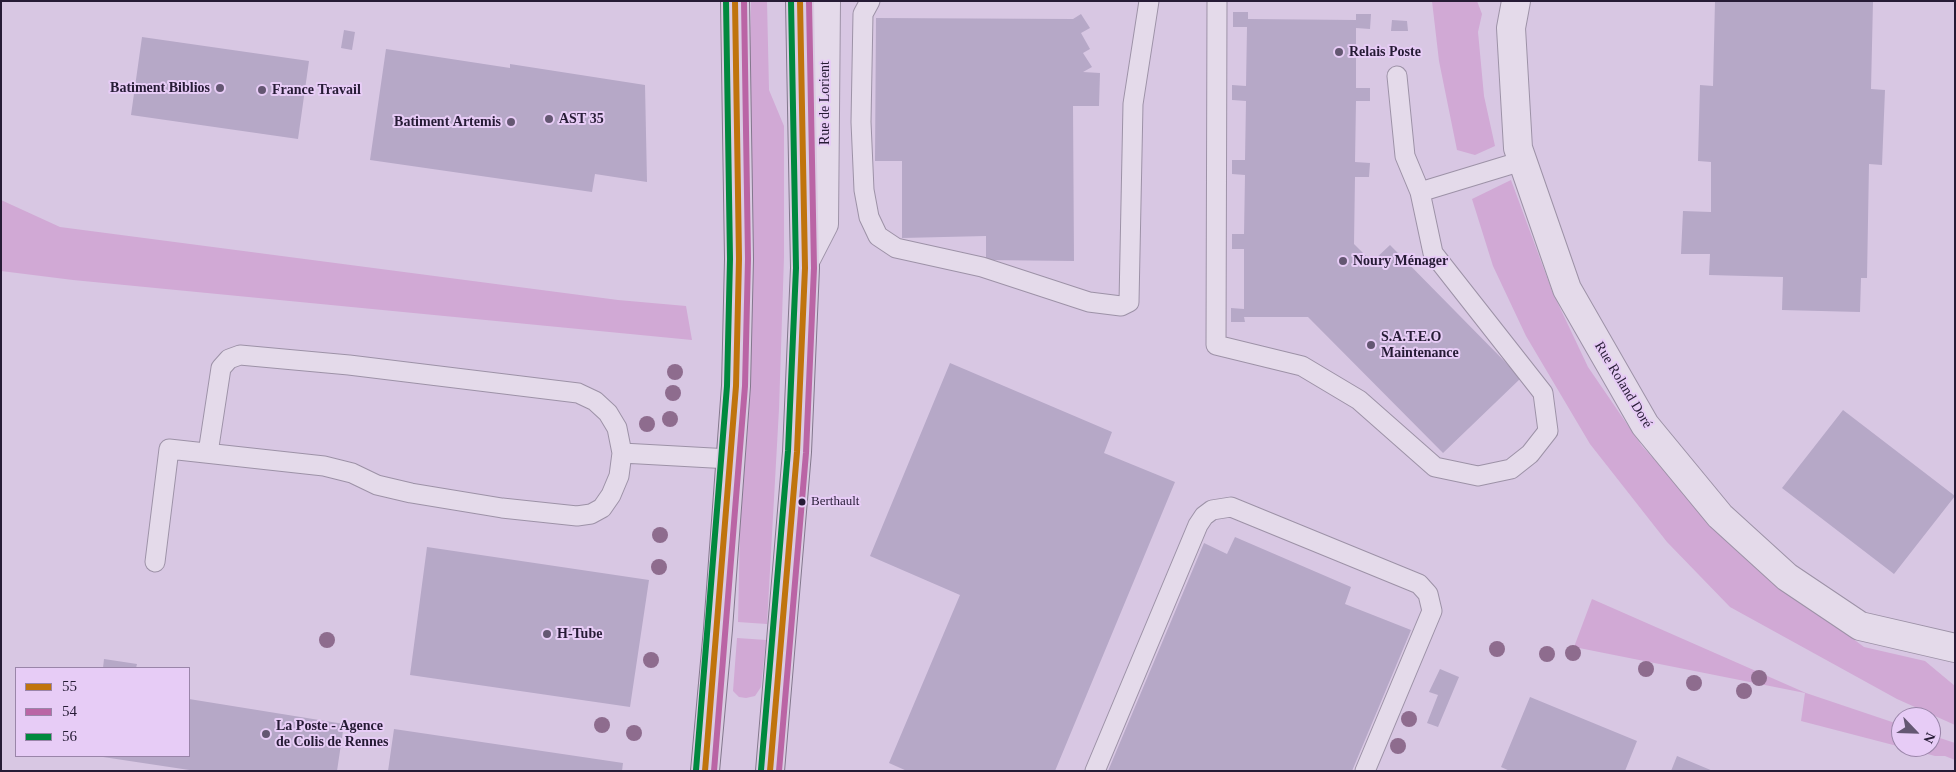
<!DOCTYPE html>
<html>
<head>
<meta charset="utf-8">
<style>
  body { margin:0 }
  #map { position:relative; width:1956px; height:772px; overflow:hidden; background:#d8c7e3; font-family:"Times New Roman",serif }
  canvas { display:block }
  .frame { position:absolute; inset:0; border:2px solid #261b35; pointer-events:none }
  .legend { position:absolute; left:15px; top:667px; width:175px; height:90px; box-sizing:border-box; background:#e7ccf6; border:1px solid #9a85a9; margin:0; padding:6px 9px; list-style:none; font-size:15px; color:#261b35 }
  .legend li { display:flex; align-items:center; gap:10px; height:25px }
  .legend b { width:25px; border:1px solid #9a85a9 }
  .north { position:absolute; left:1891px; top:707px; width:50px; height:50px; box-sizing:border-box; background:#e7ccf6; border:1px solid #9a85a9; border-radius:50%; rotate:114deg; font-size:14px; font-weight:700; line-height:20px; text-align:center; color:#261b35 }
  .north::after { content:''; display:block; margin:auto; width:18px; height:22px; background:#645772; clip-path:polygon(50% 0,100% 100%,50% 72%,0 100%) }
</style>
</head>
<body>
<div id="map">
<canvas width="1956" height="772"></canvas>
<div class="frame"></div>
<ul class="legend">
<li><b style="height:6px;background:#c0740d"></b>55</li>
<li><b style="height:6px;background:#ba65a5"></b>54</li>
<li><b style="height:6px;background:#00893e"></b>56</li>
</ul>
<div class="north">N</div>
</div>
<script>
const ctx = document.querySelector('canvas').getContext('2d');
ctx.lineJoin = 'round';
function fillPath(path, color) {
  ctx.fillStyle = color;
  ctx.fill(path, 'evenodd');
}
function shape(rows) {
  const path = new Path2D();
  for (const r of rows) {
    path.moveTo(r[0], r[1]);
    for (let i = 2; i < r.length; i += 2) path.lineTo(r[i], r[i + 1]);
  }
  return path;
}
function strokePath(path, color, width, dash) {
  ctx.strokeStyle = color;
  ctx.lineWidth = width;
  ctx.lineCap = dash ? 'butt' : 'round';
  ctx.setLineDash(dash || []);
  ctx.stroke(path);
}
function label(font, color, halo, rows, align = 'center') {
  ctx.font = font + ' "Times New Roman",serif';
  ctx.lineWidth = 4;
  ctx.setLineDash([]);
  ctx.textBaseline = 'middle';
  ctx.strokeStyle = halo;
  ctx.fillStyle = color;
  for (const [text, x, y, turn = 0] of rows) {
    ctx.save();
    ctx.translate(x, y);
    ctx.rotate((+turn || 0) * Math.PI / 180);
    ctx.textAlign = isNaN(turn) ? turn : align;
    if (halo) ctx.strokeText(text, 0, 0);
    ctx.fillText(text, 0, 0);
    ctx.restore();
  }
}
const green = shape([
  [751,1,767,1,769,90,784,126,784,257,779,409,767,624,738,622],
  [1432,1,1477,1,1482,14,1478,32,1484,96,1495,146,1475,155,1457,150,1439,61],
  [1511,180,1552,291,1588,367,1642,446,1741,555,1864,647,1925,661,1955,686,1955,725,1897,699,1730,607,1667,542,1590,444,1526,336,1493,266,1472,199],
  [1,200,60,227,618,300,686,306,692,340,73,280,1,271],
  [1592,599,1806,693,1901,725,1901,747,1801,721,1805,693,1574,647],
  [737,638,766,640,761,687,755,696,746,698,739,697,733,691],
  [1931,735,1955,743,1955,760,1945,756,1935,756,1901,747,1931,747]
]);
const building = shape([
  [1715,1,1873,1,1871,89,1885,90,1882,165,1869,164,1867,278,1861,278,1860,312,1782,310,1783,277,1709,275,1710,254,1681,254,1683,211,1711,212,1711,162,1698,161,1700,85,1713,86],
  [1233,12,1248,12,1248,19,1356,20,1356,14,1371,14,1370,29,1356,28,1356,88,1370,88,1370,101,1356,101,1355,162,1370,163,1369,177,1355,177,1354,244,1372,262,1390,245,1521,378,1443,453,1308,317,1244,317,1245,322,1231,322,1231,308,1244,309,1244,249,1232,249,1232,234,1244,234,1245,175,1232,174,1232,160,1245,160,1246,101,1232,100,1232,85,1246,86,1247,27,1233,27],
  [1081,14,1090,28,1081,33,1090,49,1083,53,1092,67,1083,72,1100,73,1099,106,1073,106,1074,261,986,260,986,236,902,238,902,161,875,161,876,18,1073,19],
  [1392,20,1407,21,1408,31,1391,31],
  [344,30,355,32,352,50,341,48],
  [142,37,309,61,298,139,131,115],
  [386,49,510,68,510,64,645,85,647,182,595,174,592,192,370,160],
  [950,363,1112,432,1104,453,1175,482,1055,771,907,771,889,763,960,595,870,556],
  [1843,410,1955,496,1894,574,1782,488],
  [1235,537,1351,587,1345,604,1411,630,1352,771,1108,771,1204,543,1227,554],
  [427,547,649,580,630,707,410,675],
  [104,659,137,664,136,668,103,668],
  [1440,669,1459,677,1438,727,1427,723,1438,695,1429,692],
  [1530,697,1637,741,1625,771,1510,771,1501,767],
  [189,699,344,724,337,771,196,771,103,757,189,756],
  [394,729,623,763,622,771,388,771],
  [1677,756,1713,771,1671,771]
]);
const service = shape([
  [870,1,863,14,861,122,864,190,869,217,878,236,896,248,982,267,1089,302,1121,306,1129,302,1133,104,1149,1],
  [1217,1,1216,345,1302,366,1359,400,1435,467,1478,476,1511,469,1530,454,1548,431,1543,393,1433,253,1420,192],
  [1397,76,1405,156,1420,192,1522,161],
  [622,453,730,459],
  [155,562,169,449,324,466,352,473,377,485,411,493,502,508,577,516,591,514,602,508,611,495,619,476,622,453,617,428,608,413,595,401,578,393,349,365,240,355,229,359,221,368,208,453],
  [1095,771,1198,525,1204,516,1212,510,1231,507,1419,584,1428,594,1432,611,1365,771]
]);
const minor = shape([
  [1516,1,1511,28,1518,148,1567,289,1645,425,1720,516,1787,577,1860,626,1955,648],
  [806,259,824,224,826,1]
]);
const primary = shape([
  [705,771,718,629,736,386,739,259,735,1],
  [770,771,797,452,805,268,800,1]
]);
const bus1 = shape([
  [705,771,736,386,739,259,735,1],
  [770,771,797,452,805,268,800,1]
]);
const bus2 = shape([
  [714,771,745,386,748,259,744,1],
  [779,771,806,453,814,268,809,1]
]);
const bus3 = shape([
  [696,770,727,386,730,259,726,1],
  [761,770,788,451,796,268,791,1]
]);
const trees = [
  [675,372],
  [673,393],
  [670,419],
  [647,424],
  [660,535],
  [659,567],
  [327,640],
  [1497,649],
  [1573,653],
  [1547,654],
  [651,660],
  [1646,669],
  [1759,678],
  [1694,683],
  [1744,691],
  [1409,719],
  [602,725],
  [634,733],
  [1398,746]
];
const markers = [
  [1339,52,5,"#645772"],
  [220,88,5,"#645772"],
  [262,90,5,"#645772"],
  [549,119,5,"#645772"],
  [511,122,5,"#645772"],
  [1343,261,5,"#645772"],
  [1371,345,5,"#645772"],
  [802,502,4.5,"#261b35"],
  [547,634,5,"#645772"],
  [266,734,5,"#645772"]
];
const busNames = [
  ["Berthault",811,502]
];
const poiNames = [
  ["Relais Poste",1349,52],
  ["Batiment Biblios",210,88,"right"],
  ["France Travail",272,90],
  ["AST 35",559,119],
  ["Batiment Artemis",501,122,"right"],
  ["Noury Ménager",1353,261],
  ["S.A.T.E.O",1381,337],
  ["Maintenance",1381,353],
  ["H-Tube",557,634],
  ["La Poste - Agence",276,726],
  ["de Colis de Rennes",276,742]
];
const streetNames = [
  ["Rue de Lorient",825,103,-90],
  ["Rue Roland Doré",1623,385,59]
];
fillPath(green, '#d1a9d5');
fillPath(building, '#b6a8c7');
strokePath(service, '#9d92a7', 21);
strokePath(minor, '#9d92a7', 30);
strokePath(primary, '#83788d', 30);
strokePath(service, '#e4daea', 19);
strokePath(minor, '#e4daea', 28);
strokePath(primary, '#dacbe2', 28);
strokePath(bus1, '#c0740d', 6);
strokePath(bus2, '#ba65a5', 6);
strokePath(bus3, '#00893e', 6);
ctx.fillStyle = '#8e6c8e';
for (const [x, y] of trees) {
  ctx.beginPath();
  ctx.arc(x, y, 8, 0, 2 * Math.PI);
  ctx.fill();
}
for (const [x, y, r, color] of markers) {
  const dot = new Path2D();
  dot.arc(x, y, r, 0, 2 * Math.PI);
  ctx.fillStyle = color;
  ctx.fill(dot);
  strokePath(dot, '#e7ccf6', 2);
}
label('13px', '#261b35', '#e7ccf6', busNames, 'left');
label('bold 14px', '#261b35', '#e7ccf6', poiNames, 'left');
label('14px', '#261b35', '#e7ccf6', streetNames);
</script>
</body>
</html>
